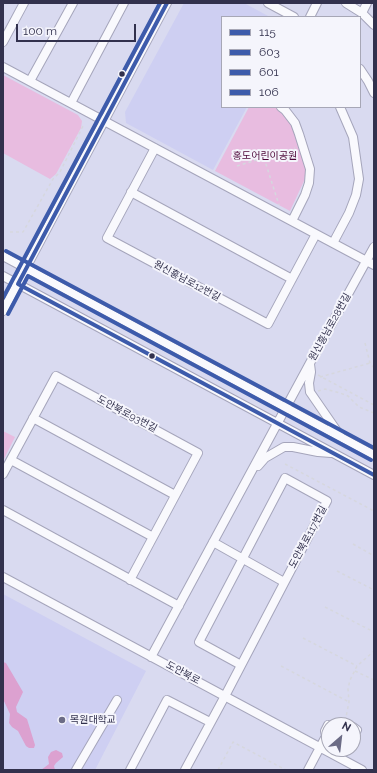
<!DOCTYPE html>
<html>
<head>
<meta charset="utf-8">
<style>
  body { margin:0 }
  #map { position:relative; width:377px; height:773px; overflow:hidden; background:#d9daf0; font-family:Raleway,sans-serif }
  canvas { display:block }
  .frame { position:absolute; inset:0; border:4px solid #32314d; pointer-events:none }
  .legend { position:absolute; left:221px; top:16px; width:140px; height:92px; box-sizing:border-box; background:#f5f5fc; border:1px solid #a7a7b6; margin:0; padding:5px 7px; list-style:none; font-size:12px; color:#32314d }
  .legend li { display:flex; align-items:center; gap:8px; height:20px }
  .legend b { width:20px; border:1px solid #a7a7b6 }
  .north { position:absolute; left:321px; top:717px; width:40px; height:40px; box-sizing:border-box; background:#f5f5fc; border:1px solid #a7a7b6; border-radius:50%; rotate:28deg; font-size:11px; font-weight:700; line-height:16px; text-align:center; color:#32314d }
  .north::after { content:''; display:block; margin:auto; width:14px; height:18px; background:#6c6c86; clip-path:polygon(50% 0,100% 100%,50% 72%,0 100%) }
  .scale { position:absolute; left:16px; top:24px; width:120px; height:18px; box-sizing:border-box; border:2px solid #32314d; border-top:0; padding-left:5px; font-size:12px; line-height:14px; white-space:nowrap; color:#32314d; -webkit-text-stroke:3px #f5f5fc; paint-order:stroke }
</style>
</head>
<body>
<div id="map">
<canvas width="377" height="773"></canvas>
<div class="frame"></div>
<ul class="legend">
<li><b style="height:5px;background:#3d5bab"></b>115</li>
<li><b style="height:5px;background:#3d5bab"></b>603</li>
<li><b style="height:5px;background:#3d5bab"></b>601</li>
<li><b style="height:5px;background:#3d5bab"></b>106</li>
</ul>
<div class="north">N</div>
<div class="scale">100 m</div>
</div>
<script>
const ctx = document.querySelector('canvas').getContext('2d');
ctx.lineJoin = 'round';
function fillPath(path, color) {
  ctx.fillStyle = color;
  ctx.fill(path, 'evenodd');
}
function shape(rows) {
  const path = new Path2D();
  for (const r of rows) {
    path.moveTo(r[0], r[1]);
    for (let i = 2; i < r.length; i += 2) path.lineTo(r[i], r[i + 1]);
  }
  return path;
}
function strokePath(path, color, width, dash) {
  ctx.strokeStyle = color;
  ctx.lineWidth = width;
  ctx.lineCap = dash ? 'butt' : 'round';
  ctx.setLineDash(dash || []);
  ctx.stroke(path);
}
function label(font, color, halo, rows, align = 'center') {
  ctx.font = font + ' Raleway,"Noto Sans KR",sans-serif';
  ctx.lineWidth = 4;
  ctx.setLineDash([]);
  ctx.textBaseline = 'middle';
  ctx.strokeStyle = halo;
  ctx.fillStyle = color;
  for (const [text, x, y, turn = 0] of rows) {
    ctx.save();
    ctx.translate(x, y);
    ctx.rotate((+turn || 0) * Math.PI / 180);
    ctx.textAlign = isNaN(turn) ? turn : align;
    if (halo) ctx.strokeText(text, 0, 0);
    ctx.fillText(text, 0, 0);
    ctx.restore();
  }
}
const built = shape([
  [184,3,244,3,270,17,222,17,222,107,247,107,213,170,126,123,125,112],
  [3,594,146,671,95,770,3,770]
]);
const green = shape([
  [3,75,78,115,82,121,81,128,56,174,50,179,3,153],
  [249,107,275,107,288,118,295,130,306,170,304,181,290,211,215,171],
  [3,431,15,437,3,461]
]);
const forest = shape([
  [3,662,6,663,23,692,16,707,17,712,27,719,35,745,34,748,29,748,26,746,18,731,12,727,9,723,10,714,3,699],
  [56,750,62,753,63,757,56,763,54,766,55,770,41,770,49,764,48,757,51,752]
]);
const path = shape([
  [264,158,279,205],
  [237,166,295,148],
  [10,232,23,232,53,179,60,172,84,124],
  [365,343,370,363,374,368],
  [318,375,374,405],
  [320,377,370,363],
  [318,391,325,389,340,393,348,396,359,407,374,413],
  [285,464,374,511],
  [353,544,374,556],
  [337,571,374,590],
  [325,607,374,632],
  [303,638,357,666],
  [281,666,349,702],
  [355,671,374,680],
  [340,725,346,717,349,702,348,689,350,680,357,666,374,651],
  [218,770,233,742,286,770]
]);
const minor = shape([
  [268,3,294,17],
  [346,3,362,13,374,25],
  [362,13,367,3],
  [310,17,317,3],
  [3,42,24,3],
  [3,67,374,265],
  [360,69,368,81,374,93],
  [30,81,73,3],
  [71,103,124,3],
  [281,107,285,110,295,123,299,134,310,169,309,183,305,195,292,221],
  [155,148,107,238,268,324,316,234],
  [131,192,292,279],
  [333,243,349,213,356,195,359,179,353,137,340,107],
  [3,256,374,455],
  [3,276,374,475],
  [3,311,167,3],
  [310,364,311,372,309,383,310,392,341,437],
  [33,418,175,495],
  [11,460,153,537],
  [258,466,265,458,284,447,293,447,318,452,331,453],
  [3,474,56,376,198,453,130,580],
  [3,510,179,606],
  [213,542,284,582],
  [3,577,362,770],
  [151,657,310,363,374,247],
  [353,727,357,730,353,737],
  [326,736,325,731,328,725],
  [76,770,117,700],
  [130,770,167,700,210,722],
  [185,770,225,696,327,501,285,478,199,642,241,665],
  [308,770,326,736,329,736]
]);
const bus1 = shape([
  [167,3,18,284,374,475]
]);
const bus2 = shape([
  [8,314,28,276,371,460]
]);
const bus3 = shape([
  [6,251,374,448]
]);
const bus4 = shape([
  [3,298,160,3]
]);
const markers = [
  [122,74,3.5,"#32314d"],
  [152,356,3.5,"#32314d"],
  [62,720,4,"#6c6c86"]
];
const parkNames = [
  ["홍도어린이공원",265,156]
];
const streetNames = [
  ["원신흥남로12번길",187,281,28],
  ["원신흥남로28번길",330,327,-61],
  ["도안북로93번길",127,414,28],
  ["도안북로117번길",308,537,-62],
  ["도안북로",183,673,28]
];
const poiNames = [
  ["목원대학교",70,720]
];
fillPath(built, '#cecff2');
fillPath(green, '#e8bce0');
fillPath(forest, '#dca1d0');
strokePath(minor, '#a5a5bb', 10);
strokePath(path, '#d6d7de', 1.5, [3, 3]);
strokePath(minor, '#f9f9fd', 8);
strokePath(bus1, '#3d5bab', 4);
strokePath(bus2, '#3d5bab', 4);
strokePath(bus3, '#3d5bab', 4);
strokePath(bus4, '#3d5bab', 4);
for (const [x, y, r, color] of markers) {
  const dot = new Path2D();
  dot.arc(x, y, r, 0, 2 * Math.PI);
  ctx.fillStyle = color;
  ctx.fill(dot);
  strokePath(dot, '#f5f5fc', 1.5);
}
label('10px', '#4c0637', '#f5f5fc', parkNames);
label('10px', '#32314d', '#f5f5fc', streetNames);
label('10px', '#32314d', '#f5f5fc', poiNames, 'left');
</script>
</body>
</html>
